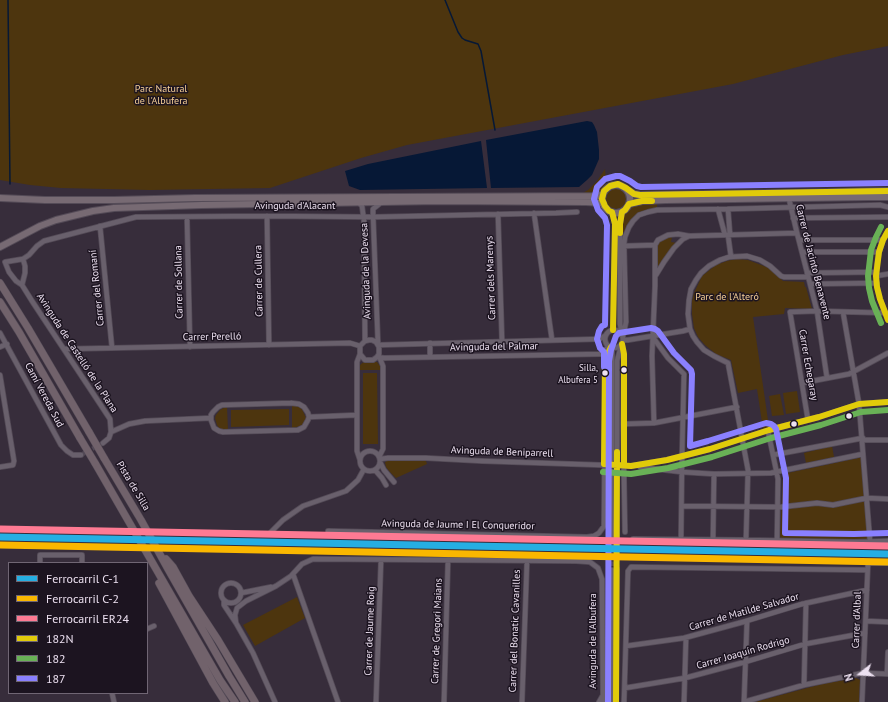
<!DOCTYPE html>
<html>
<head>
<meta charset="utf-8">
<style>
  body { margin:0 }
  #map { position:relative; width:888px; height:702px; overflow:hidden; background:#372d3b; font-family:"PT Sans",sans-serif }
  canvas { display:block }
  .legend { position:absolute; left:8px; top:562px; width:140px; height:132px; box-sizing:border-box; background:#1c1420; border:1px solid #706674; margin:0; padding:5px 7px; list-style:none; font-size:12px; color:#ede1f1 }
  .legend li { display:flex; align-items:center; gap:8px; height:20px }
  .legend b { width:20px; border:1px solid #706674 }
  .north { position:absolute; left:840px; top:654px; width:40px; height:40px; -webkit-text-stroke:3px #1c1420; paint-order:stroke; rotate:253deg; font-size:11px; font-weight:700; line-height:16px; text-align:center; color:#ede1f1 }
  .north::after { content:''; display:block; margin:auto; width:14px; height:18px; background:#ede1f1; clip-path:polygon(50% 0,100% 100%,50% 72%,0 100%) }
</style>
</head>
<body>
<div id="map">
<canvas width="888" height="702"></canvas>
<ul class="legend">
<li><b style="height:5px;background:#26aee2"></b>Ferrocarril C-1</li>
<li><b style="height:5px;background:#fab700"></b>Ferrocarril C-2</li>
<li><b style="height:5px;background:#fe7a93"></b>Ferrocarril ER24</li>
<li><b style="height:5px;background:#e1cb0a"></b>182N</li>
<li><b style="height:5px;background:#69b156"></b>182</li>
<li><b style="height:5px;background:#8a80ff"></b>187</li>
</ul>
<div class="north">N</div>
</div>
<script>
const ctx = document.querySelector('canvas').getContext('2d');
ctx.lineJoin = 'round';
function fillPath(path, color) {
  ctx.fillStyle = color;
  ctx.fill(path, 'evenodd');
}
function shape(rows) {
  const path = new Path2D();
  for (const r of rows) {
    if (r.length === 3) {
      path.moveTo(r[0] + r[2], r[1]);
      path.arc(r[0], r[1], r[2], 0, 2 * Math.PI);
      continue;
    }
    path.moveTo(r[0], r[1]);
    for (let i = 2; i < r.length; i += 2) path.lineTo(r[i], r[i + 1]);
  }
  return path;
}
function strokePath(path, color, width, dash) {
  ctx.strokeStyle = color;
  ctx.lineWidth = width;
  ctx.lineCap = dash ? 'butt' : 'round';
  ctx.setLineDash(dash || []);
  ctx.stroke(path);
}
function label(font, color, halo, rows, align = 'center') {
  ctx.font = font + ' "PT Sans",sans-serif';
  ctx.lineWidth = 3;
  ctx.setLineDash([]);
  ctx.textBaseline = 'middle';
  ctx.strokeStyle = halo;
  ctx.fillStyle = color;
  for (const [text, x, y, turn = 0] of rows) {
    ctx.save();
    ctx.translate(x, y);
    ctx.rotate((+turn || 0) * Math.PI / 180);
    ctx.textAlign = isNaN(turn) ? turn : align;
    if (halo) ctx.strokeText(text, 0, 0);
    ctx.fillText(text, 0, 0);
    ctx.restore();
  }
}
const green = shape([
  [0,0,888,0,888,46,843,55,733,84,407,145,361,158,270,188,150,190,61,188,30,185,0,180],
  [605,169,606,179,604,186,600,192,594,194,581,194,588,190,597,181],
  [616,199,10],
  [639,204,657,204,657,208,647,210,642,212,625,232,622,232,623,217,632,207],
  [665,237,672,237,671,242,677,243,670,250,659,266,658,266,656,265,656,246,660,240],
  [736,259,748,260,769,268,783,281,804,282,805,287,806,287,812,309,785,308,784,314,753,317,769,427,763,429,757,389,738,393,731,360,716,354,705,345,698,337,694,328,692,314,692,301,694,293,702,276,716,265,727,261],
  [364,362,377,362,380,366,381,370,359,370,359,367,361,364],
  [363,373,377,373,378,444,363,444],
  [797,391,800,412,786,414,783,393],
  [780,394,784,415,772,416,769,396],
  [292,405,296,405,302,409,306,418,302,425,292,429],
  [225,407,227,407,228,430,224,430,219,428,217,425,215,418,216,415,220,410],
  [289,409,289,425,231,427,231,410],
  [832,446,834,457,806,463,804,453],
  [863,457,869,540,781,539,780,536,783,474],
  [387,461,426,461,427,464,396,478,389,471,386,467,385,462],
  [297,597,305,618,255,646,243,625],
  [856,678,860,680,859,702,755,702,822,684]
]);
const water = shape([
  [587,121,592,122,594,125,597,132,599,150,599,159,592,175,587,180,579,187,491,188,486,140],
  [481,141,487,188,360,190,349,186,345,171,368,164]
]);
const stream = shape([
  [8,0,10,184],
  [445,0,458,32,462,38,465,40,478,44,481,51,495,130]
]);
const minorTunnel = shape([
  [81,455,103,443],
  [612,542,612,570],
  [617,569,617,543]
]);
const minor = shape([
  [789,199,797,233,817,311,827,378],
  [359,203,362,206,364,221,365,341],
  [718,209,725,235],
  [728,209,730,235],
  [612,212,615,224,613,330],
  [534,213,552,340],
  [498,214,502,341],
  [267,216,269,345],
  [187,217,190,347],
  [793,218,888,217],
  [100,226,112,348],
  [888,231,883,240,879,252,877,264,876,276,877,287,880,299,888,320],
  [728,235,731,257],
  [799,240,883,240],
  [624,246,655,245],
  [802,252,879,252],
  [23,259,29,255,37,246,44,241,136,217,267,216,373,217,556,213,577,212],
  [23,259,25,266,25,273,22,285,16,281,9,272,5,262,23,259],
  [807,273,876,272],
  [656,275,664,262,674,248,683,239,689,236],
  [876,276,888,274],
  [810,284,877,283],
  [22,285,32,301,110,419,111,432],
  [843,312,859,404,870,541],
  [614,339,9],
  [0,333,61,445,67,451,73,455,81,455],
  [622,334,620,324,620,224,622,212],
  [623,336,626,322,624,244,625,237,629,227,633,221,639,215,648,212,657,210,728,209,880,205,888,207],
  [652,336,668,358,684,374,682,456,681,540],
  [623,340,628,340,683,331,690,329],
  [430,343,430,357],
  [378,344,373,213,373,209,382,202],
  [622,344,624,354,623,424,625,532],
  [378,345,600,339,606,335],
  [0,347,7,344],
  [64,349,350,343,360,346],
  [360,354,365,360,373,360,377,357,379,354,379,347,376,342,372,340,369,340,365,341,360,346,360,354,357,362,357,451,360,460],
  [377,357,384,358,601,354,609,346],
  [0,375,14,461,13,465,0,467],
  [802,383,849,374,888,353],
  [291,403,299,404,304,407,308,413,309,417,308,420,304,427,298,430,223,432,219,431,214,428,211,420,211,415,213,412,218,407,222,405,291,403],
  [309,417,357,415],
  [808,420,790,312,817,311,888,313],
  [654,423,652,356,655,286,655,245,658,240,668,235,678,234,689,236,797,233],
  [623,424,654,423,737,407],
  [768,431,778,479,777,541],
  [863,440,888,440],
  [103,443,109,438,111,432,129,424,145,421,211,418],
  [370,461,10],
  [773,455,863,438],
  [379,457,383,449,383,366,379,356],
  [380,459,388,458,426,458,482,461,631,466,667,460,710,449,769,430,819,417,859,404,888,402],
  [612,459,612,348],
  [617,459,617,361,621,346],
  [380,462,384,470,394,482],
  [640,467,682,472,714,474,771,473,863,454],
  [375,470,382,478,386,485],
  [611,471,612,542],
  [616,471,617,543],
  [682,506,781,507,817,503,833,505,867,498,888,499],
  [328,531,587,537,594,536,599,533,604,526,605,399,605,360,611,347],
  [271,532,283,520,303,506,346,491,358,480,364,469],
  [633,539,746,540,854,542,888,541],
  [713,540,714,474],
  [746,540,748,470,728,363,714,356,704,350,697,342,693,336,690,329,688,314,689,300,691,289,696,280,701,273,709,266,720,260,729,257,747,256,760,260,770,266,781,276,784,277,808,277],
  [40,563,40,555,82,555,82,563],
  [293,574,338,702],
  [231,593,10],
  [241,593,271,587],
  [224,600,224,605,236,623,253,653,275,702],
  [747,621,744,702,804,685,863,673,888,674],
  [866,621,888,622],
  [236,623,235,615,237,608,246,601,276,586,291,576,302,564,313,559,576,561,590,562,598,568,602,579,603,695,604,702],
  [147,629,154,626],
  [626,646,684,638,743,622,802,604,867,590],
  [887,674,888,652],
  [804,685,806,603],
  [625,688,685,678,745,662,805,644,865,633],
  [112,693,114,702],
  [376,702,381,560],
  [444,702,448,560],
  [522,702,527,561],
  [599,702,603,695],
  [611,702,612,570],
  [616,702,617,569],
  [624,702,628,571,631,567,867,570],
  [684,702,686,638],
  [862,702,868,563,888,563]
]);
const major = shape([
  [616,199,14],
  [629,191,634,194,640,195,798,193,888,191],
  [0,198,45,200,114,200,195,198,598,196,603,194],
  [629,204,642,201,666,200,870,197,888,197],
  [0,247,40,226,56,220,93,211,114,208,202,205,440,201,586,202,603,203]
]);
const highway = shape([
  [0,283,28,328,89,432],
  [0,302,19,332,80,438],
  [104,458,141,520,168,569,229,676,245,702],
  [95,463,220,680,235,702],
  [166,559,173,567,189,596,218,640,255,702],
  [159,583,213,683,225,702]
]);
const highwayBridge = shape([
  [89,432,104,458],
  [80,438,95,463]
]);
const bus1 = shape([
  [888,231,883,240,879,252,876,276,877,287,880,299,888,320],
  [620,233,620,224,622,212,625,210,629,204,642,201,652,201],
  [613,330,615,224,612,212,609,211,605,206,602,199,604,191,610,186,618,184,626,188,634,194,640,195,888,191],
  [622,344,624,354,624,465],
  [611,347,605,360,604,464,631,466,667,460,710,449,769,430,819,417,859,404,888,402],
  [616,702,617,452]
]);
const bus2 = shape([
  [881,323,872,301,869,288,868,276,871,250,876,237,881,227],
  [603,472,631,474,668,468,712,457,771,438,821,425,861,412,888,410]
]);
const bus3 = shape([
  [604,367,604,352,600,348,597,339,599,331,602,326,605,325,607,225,605,218,598,210,594,199,597,187,605,179,616,176,620,176,630,181,637,186,641,187,888,183],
  [608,702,609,361,611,350,616,336,619,333,651,328,655,329,658,331,674,353,691,370,692,374,690,446,708,441,766,423,771,424,774,426,776,429,786,478,785,533,854,534,888,533]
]);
const rail1 = shape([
  [0,537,888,554]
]);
const rail2 = shape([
  [0,545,888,562]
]);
const rail3 = shape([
  [0,529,888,546]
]);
const markers = [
  [624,370,3.5,"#ede1f1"],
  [605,373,3.5,"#ede1f1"],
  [849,416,3.5,"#ede1f1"],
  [794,424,3.5,"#ede1f1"]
];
const busNames = [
  ["Silla,",598,368],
  ["Albufera 5",598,380]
];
const parkNames = [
  ["Parc Natural",161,89],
  ["de l'Albufera",161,101],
  ["Parc de l'Alteró",727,297]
];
const streetNames = [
  ["Avinguda d'Alacant",295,206],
  ["Carrer de Jacinto Benavente",813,262,76],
  ["Avinguda de la Devesa",366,271,-92],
  ["Carrer dels Marenys",491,278,-92],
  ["Carrer de Cullera",259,281,-91],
  ["Carrer de Sollana",179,282,-91],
  ["Carrer del Romaní",97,288,-96],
  ["Carrer Perelló",212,337,-1],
  ["Avinguda del Palmar",494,347,-1],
  ["Avinguda de Castelló de la Plana",77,353,57],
  ["Carrer Echegaray",808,365,80],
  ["Camí Vereda Sud",44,395,62],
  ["Avinguda de Beniparrell",502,452,2],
  ["Pista de Silla",133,486,59],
  ["Avinguda de Jaume I El Conqueridor",458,525,1],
  ["Carrer de Matilde Salvador",744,612,-16],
  ["Carrer d'Albal",857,620,-88],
  ["Carrer de Jaume Roig",370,631,-88],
  ["Carrer de Gregori Maians",437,631,-88],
  ["Carrer del Bonatic Cavanilles",515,631,-88],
  ["Avinguda de l'Albufera",593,641,-90],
  ["Carrer Joaquín Rodrigo",743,653,-16]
];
fillPath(green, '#4d350e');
fillPath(water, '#061836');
strokePath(stream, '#061836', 1.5);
strokePath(minorTunnel, '#524856', 4.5, [4.5, 2]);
strokePath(minor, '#544b57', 6);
strokePath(major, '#544b57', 8);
strokePath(highway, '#544b57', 8);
strokePath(minor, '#69606c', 4.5);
strokePath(major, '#776a73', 6);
strokePath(highway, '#71626b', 7);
strokePath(highwayBridge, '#544b57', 8, []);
strokePath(highwayBridge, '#71626b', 7);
strokePath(bus1, '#e1cb0a', 6);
strokePath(bus2, '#69b156', 6);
strokePath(bus3, '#8a80ff', 6);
strokePath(rail1, '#26aee2', 7);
strokePath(rail2, '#fab700', 7);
strokePath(rail3, '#fe7a93', 7);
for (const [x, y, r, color] of markers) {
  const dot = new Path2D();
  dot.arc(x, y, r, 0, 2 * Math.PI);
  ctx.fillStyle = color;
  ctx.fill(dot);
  strokePath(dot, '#1c1420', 1.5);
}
label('9px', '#ede1f1', '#1c1420', busNames, 'right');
label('10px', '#f7d097', '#1c1420', parkNames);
label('10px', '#ede1f1', '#1c1420', streetNames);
</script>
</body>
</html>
